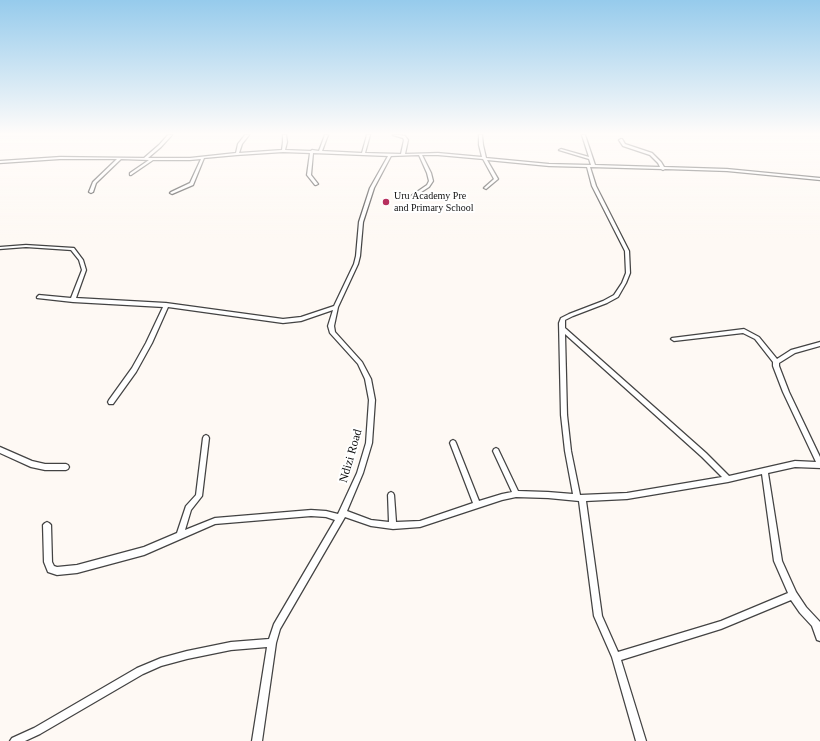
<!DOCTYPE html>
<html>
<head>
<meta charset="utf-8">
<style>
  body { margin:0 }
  canvas { display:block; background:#fef9f4 }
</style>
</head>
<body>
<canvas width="820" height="741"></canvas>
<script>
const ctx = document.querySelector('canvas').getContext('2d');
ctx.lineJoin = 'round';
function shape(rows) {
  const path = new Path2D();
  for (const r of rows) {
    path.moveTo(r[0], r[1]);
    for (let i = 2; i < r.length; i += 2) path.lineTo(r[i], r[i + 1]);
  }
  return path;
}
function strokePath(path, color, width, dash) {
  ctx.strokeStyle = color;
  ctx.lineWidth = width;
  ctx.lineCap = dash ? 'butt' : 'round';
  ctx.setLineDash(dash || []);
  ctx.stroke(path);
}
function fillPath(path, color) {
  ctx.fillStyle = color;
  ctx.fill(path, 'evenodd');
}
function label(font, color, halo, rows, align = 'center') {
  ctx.font = font + ' "Times New Roman",serif';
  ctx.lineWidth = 4;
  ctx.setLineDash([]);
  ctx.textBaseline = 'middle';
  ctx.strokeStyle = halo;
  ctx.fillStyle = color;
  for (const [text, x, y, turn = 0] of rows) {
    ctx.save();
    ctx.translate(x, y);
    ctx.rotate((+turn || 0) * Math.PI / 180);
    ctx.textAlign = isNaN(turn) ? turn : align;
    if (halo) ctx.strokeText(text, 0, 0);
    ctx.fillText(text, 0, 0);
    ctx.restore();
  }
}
const minor = shape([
  [168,135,172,135,161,147,148,158,190,158,236,153,238,144,245,135,249,135,242,144,239,153,282,150,283,142,283,135,286,135,287,142,285,150,311,151,312,150,319,151,325,135,328,135,322,151,362,153,367,135,370,135,365,153,401,154,404,140,403,138,393,135,399,135,405,136,408,140,405,154,438,153,482,157,479,145,479,135,482,135,483,145,486,158,549,164,591,165,589,159,559,150,561,149,589,157,582,135,585,135,595,165,660,167,658,163,650,155,623,146,619,140,621,139,622,139,625,144,652,153,661,162,664,167,727,169,820,178,820,180,727,171,665,169,663,170,661,169,590,167,596,186,629,251,630,273,626,283,618,297,607,303,573,316,565,320,565,328,706,453,729,476,795,461,816,462,783,392,773,366,773,362,755,339,743,333,674,341,671,339,672,338,744,329,759,337,777,359,791,350,820,342,820,346,795,353,779,363,779,366,789,392,820,457,820,468,795,467,768,473,782,561,796,592,806,607,820,622,820,641,817,640,812,626,800,613,791,600,721,629,621,660,646,741,636,741,612,657,594,616,579,501,548,498,516,497,502,500,420,527,393,529,371,526,345,517,280,629,276,643,262,741,252,741,267,647,231,650,187,659,161,666,143,674,40,734,25,741,10,741,12,738,34,728,137,668,161,658,187,651,231,642,269,639,274,624,335,520,326,517,311,516,215,524,144,555,77,573,57,575,48,572,44,562,43,525,45,523,47,522,49,523,51,525,52,562,54,566,57,567,77,565,144,547,177,533,186,506,196,495,203,438,204,436,206,435,208,436,209,438,202,496,191,510,185,530,215,518,311,510,326,511,338,514,357,473,366,443,369,400,365,379,358,364,330,333,328,326,333,310,301,321,283,323,168,307,152,343,136,372,113,404,109,404,108,402,109,400,132,368,146,343,163,307,73,302,37,298,37,297,39,295,71,298,82,270,79,260,71,250,26,247,0,249,0,247,26,245,74,248,83,260,86,270,76,298,166,303,283,319,301,317,334,306,354,264,356,256,359,222,370,188,388,156,313,153,311,175,318,184,316,185,315,185,307,175,310,153,283,152,237,155,204,158,193,185,172,194,170,193,171,192,190,183,201,159,190,160,153,160,131,175,130,175,130,173,149,160,121,159,96,183,93,192,91,193,89,192,93,182,117,159,60,159,0,163,0,161,60,157,144,158,159,145,168,135],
  [419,155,427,173,429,181,427,185,411,196,410,197,412,198,429,187,433,181,431,173,422,155,438,155,483,159,494,179,485,187,484,188,486,189,498,179,487,160,549,166,587,167,592,186,625,251,626,273,622,283,614,295,603,301,569,314,561,318,559,323,561,415,565,451,573,494,548,492,518,491,498,449,496,448,494,449,493,451,512,492,502,494,479,501,456,443,455,441,453,440,451,441,450,443,473,503,420,521,396,522,394,495,393,493,391,492,389,493,388,495,389,522,371,520,347,511,363,473,372,443,375,400,371,379,362,362,335,332,334,326,338,307,358,264,360,256,363,222,374,188,391,156,419,155],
  [565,334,702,457,722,477,627,493,580,495,571,451,567,415,565,334],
  [762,474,774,561,788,593,721,621,618,652,602,616,586,501,627,499,728,482,762,474],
  [0,447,32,461,45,464,66,464,68,465,69,467,68,469,66,470,45,470,31,467,0,453,0,447]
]);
const markers = [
  [386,202,4,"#b7305e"]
];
const farPoinames = [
  ["Uru Academy Pre",394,196],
  ["and Primary School",394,208]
];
const streetNames = [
  ["Ndizi Road",351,456,-74]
];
strokePath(minor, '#434343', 2.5);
fillPath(minor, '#fff');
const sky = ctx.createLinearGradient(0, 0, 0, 239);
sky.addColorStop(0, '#96cbec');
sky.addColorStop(0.56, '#fffcfa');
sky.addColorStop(1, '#fffcfa00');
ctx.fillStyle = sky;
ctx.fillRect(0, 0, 820, 239);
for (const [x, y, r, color] of markers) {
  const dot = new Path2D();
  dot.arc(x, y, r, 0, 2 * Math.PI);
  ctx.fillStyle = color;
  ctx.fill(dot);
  strokePath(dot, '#fff', 1.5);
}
label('10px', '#101010', '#fff', farPoinames, 'left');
label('12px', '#101010', '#fff', streetNames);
</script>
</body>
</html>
